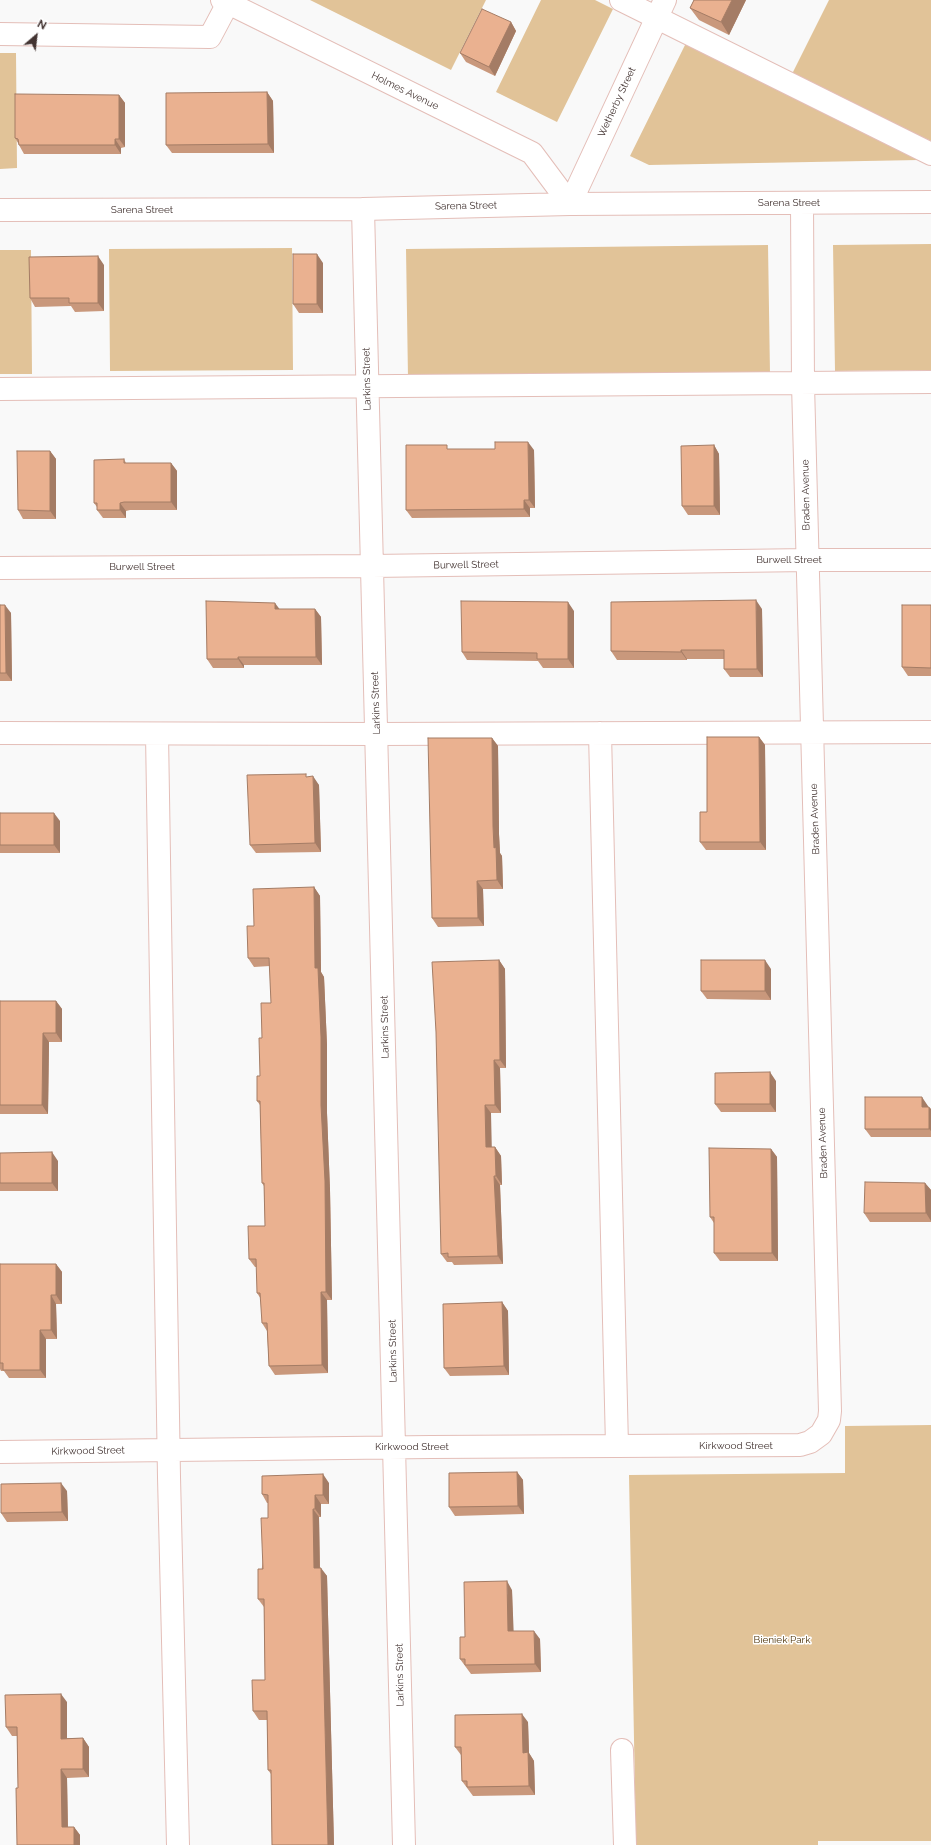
<!DOCTYPE html>
<html>
<head>
<meta charset="utf-8">
<style>
  body { margin:0 }
  #map { position:relative; width:931px; height:1845px; overflow:hidden; background:#f9f9f9; font-family:Raleway,sans-serif }
  canvas { display:block }
  .north { position:absolute; left:16px; top:16px; width:40px; height:40px; -webkit-text-stroke:3px #fff; paint-order:stroke; rotate:28deg; font-size:11px; font-weight:700; line-height:16px; text-align:center; color:#433432 }
  .north::after { content:''; display:block; margin:auto; width:14px; height:18px; background:#433432; clip-path:polygon(50% 0,100% 100%,50% 72%,0 100%) }
</style>
</head>
<body>
<div id="map">
<canvas width="931" height="1845"></canvas>
<div class="north">N</div>
</div>
<script>
const ctx = document.querySelector('canvas').getContext('2d');
ctx.lineJoin = 'round';
function fillPath(path, color) {
  ctx.fillStyle = color;
  ctx.fill(path, 'evenodd');
}
function shape(rows) {
  const path = new Path2D();
  for (const r of rows) {
    path.moveTo(r[0], r[1]);
    for (let i = 2; i < r.length; i += 2) path.lineTo(r[i], r[i + 1]);
  }
  return path;
}
function strokePath(path, color, width, dash) {
  ctx.strokeStyle = color;
  ctx.lineWidth = width;
  ctx.lineCap = dash ? 'butt' : 'round';
  ctx.setLineDash(dash || []);
  ctx.stroke(path);
}
function label(font, color, halo, rows, align = 'center') {
  ctx.font = font + ' Raleway,sans-serif';
  ctx.lineWidth = 3;
  ctx.setLineDash([]);
  ctx.textBaseline = 'middle';
  ctx.strokeStyle = halo;
  ctx.fillStyle = color;
  for (const [text, x, y, turn = 0] of rows) {
    ctx.save();
    ctx.translate(x, y);
    ctx.rotate((+turn || 0) * Math.PI / 180);
    ctx.textAlign = isNaN(turn) ? turn : align;
    if (halo) ctx.strokeText(text, 0, 0);
    ctx.fillText(text, 0, 0);
    ctx.restore();
  }
}
const green = shape([
  [310,0,486,0,451,70],
  [541,0,595,0,613,9,557,122,496,92],
  [829,0,931,0,931,141,791,76],
  [686,43,919,160,649,165,630,156],
  [0,53,16,53,17,168,0,169],
  [931,244,931,370,835,371,833,245],
  [768,245,770,374,408,378,406,249],
  [292,248,293,370,110,371,109,249],
  [0,250,31,250,32,374,0,374],
  [931,1425,931,1841,818,1841,818,1845,636,1845,629,1475,845,1473,845,1426]
]);
const minor = shape([
  [222,0,532,153,570,204],
  [621,0,931,154],
  [0,34,210,37,228,3],
  [570,204,665,0],
  [363,209,404,1845],
  [0,210,363,209,570,204,931,202],
  [0,389,931,382],
  [0,568,372,566,808,560,931,560],
  [0,733,377,734,931,732],
  [600,733,617,1446],
  [157,734,169,1477,178,1845],
  [0,1452,431,1447,800,1445,810,1442,821,1434,829,1420,830,1411,803,384,802,203],
  [622,1750,625,1845]
]);
const wall = shape([
  [694,0,746,0,729,35,699,20,690,8],
  [511,22,516,31,495,76,466,62,460,53],
  [267,92,273,101,274,153,172,153,166,145],
  [119,95,125,103,125,147,121,148,121,154,24,154,19,145,18,143,15,138],
  [323,263,323,313,299,313,293,304],
  [104,265,104,311,75,312,71,306,35,307,30,298],
  [714,445,719,454,720,515,688,515,682,506],
  [450,449,534,450,535,508,530,508,530,517,412,518,406,510],
  [50,451,56,459,56,519,23,519,18,510],
  [124,459,126,463,171,463,177,471,177,510,130,510,126,511,126,518,103,518,97,510,97,507,94,503],
  [0,605,11,613,12,681,0,681],
  [931,605,931,676,908,676,902,667],
  [279,609,315,609,321,617,322,665,244,665,244,668,213,668,207,659],
  [762,609,763,677,730,677,724,669,724,659,687,659,687,660,617,660,611,651],
  [574,611,574,668,543,668,538,661,467,660,462,652],
  [759,737,765,745,766,850,706,850,700,842,707,812],
  [492,738,498,746,499,834,500,853,502,856,503,889,483,889,484,926,438,927,432,918],
  [307,777,319,785,321,852,256,853,250,845],
  [0,813,60,821,60,853,0,853],
  [314,887,320,896,321,972,324,977,327,1045,327,1113,330,1190,332,1300,327,1300,328,1373,275,1375,269,1366,267,1331,262,1323,261,1299,257,1293,257,1267,255,1267,249,1259,265,1226,264,1186,262,1183,260,1105,257,1101,260,1076,262,1038,271,1003,270,966,254,967,248,958,254,926],
  [499,960,505,969,506,1068,500,1068,501,1113,491,1113,491,1147,495,1147,501,1156,502,1185,500,1185,503,1264,454,1265,452,1262,447,1262,441,1254],
  [771,969,771,1000,707,999,701,991],
  [0,1001,56,1001,62,1009,62,1042,49,1042,48,1114,0,1114],
  [776,1081,776,1112,721,1112,715,1104],
  [928,1106,928,1107,931,1109,931,1137,871,1137,865,1129],
  [771,1149,777,1157,778,1261,720,1261,714,1253,714,1223,710,1217],
  [0,1153,58,1161,58,1191,0,1191],
  [925,1183,931,1190,931,1222,870,1222,864,1213],
  [0,1264,56,1264,62,1272,62,1304,56,1304,57,1339,46,1339,46,1378,9,1378,4,1371,1,1371,0,1369],
  [502,1302,508,1311,509,1375,450,1376,444,1368],
  [517,1472,523,1480,524,1514,455,1516,449,1507],
  [329,1483,329,1504,321,1504,321,1517,319,1517,320,1568,327,1576,334,1845,272,1845,271,1774,268,1770,267,1720,259,1720,253,1711,265,1680,264,1607,258,1599,268,1518,268,1503,267,1503,262,1494],
  [67,1491,68,1521,7,1522,1,1513],
  [512,1590,513,1631,540,1639,541,1672,471,1674,460,1659,465,1637],
  [67,1702,67,1738,83,1738,89,1747,89,1777,67,1778,68,1827,74,1827,80,1835,80,1845,17,1845,18,1788,17,1736,12,1736,6,1727],
  [528,1722,529,1753,534,1761,535,1795,473,1796,462,1781,461,1755,455,1747]
]);
const shadedWall = shape([
  [732,0,746,0,729,35,721,22],
  [511,22,516,31,495,76,489,67],
  [267,92,273,101,274,153,268,144],
  [119,95,125,103,125,147,119,139],
  [115,139,121,148,121,154,115,145],
  [317,254,323,263,323,313,317,304],
  [98,256,104,265,104,311,98,303],
  [528,442,534,450,535,508,529,500],
  [714,445,719,454,720,515,714,506],
  [50,451,56,459,56,519,50,511],
  [171,463,177,471,177,510,171,502],
  [524,500,530,508,530,517,524,509],
  [120,503,126,511,126,518,120,510],
  [756,600,762,609,763,677,757,669],
  [568,602,574,611,574,668,568,659],
  [275,603,281,611,275,609],
  [5,605,11,613,12,681,6,673],
  [315,609,321,617,322,665,316,657],
  [681,650,687,659,687,660,681,652],
  [238,657,244,665,244,668,238,659],
  [759,737,765,745,766,850,760,842],
  [492,738,498,746,499,834,500,853,502,856,503,889,497,880,494,848,493,826],
  [313,776,319,785,321,852,315,843],
  [54,813,60,821,60,853,54,845],
  [477,881,483,889,484,926,478,918],
  [314,887,320,896,321,972,324,977,327,1045,327,1113,330,1190,332,1300,326,1292,315,968],
  [499,960,505,969,506,1068,500,1060],
  [765,960,771,969,771,1000,765,991],
  [56,1001,62,1009,62,1042,56,1033],
  [43,1033,49,1042,48,1114,42,1105],
  [494,1060,500,1068,501,1113,495,1105],
  [770,1072,776,1081,776,1112,770,1104],
  [922,1097,928,1106,928,1115,922,1107],
  [485,1105,491,1113,492,1156,486,1147],
  [929,1107,931,1109,931,1131,929,1129],
  [495,1147,501,1156,502,1185,496,1176],
  [771,1149,777,1157,778,1261,772,1253],
  [52,1152,58,1161,58,1191,52,1183],
  [494,1176,500,1185,503,1264,498,1256],
  [925,1183,931,1190,931,1221,926,1213],
  [56,1264,62,1272,62,1304,56,1295],
  [321,1292,327,1300,328,1373,322,1365],
  [51,1295,56,1304,57,1339,51,1330],
  [502,1302,508,1311,509,1375,504,1366],
  [40,1330,46,1339,46,1378,40,1370],
  [517,1472,523,1480,524,1514,518,1506],
  [323,1474,329,1483,329,1504,323,1495],
  [61,1483,67,1491,68,1521,62,1512],
  [315,1495,321,1504,321,1517,315,1509],
  [313,1509,319,1517,320,1577,314,1568],
  [321,1568,327,1576,334,1845,328,1845],
  [507,1581,512,1590,514,1640,508,1631],
  [534,1631,540,1639,541,1672,535,1664],
  [61,1694,67,1702,67,1747,61,1739],
  [522,1714,528,1722,529,1753,534,1761,535,1795,529,1786,523,1753],
  [83,1738,89,1747,89,1777,83,1769],
  [61,1769,67,1778,68,1836,62,1827],
  [74,1827,80,1835,80,1845,74,1845]
]);
const building = shape([
  [694,0,732,0,721,22,690,8,694,0],
  [482,9,511,22,489,67,460,53,482,9],
  [267,92,268,144,166,145,166,93,267,92],
  [15,94,119,95,119,139,115,139,115,145,19,145,18,139,15,138,15,94],
  [293,254,317,254,317,304,293,304,293,254],
  [98,256,98,303,69,303,69,298,30,298,29,257,98,256],
  [495,442,528,442,529,500,524,500,524,509,406,510,406,445,447,445,447,449,495,449,495,442],
  [714,445,714,506,682,506,681,446,714,445],
  [17,451,50,451,50,511,18,510,17,451],
  [124,459,124,463,171,463,171,502,124,502,120,503,120,510,97,510,97,503,94,503,94,460,124,459],
  [756,600,757,669,724,669,724,650,681,650,681,652,611,651,611,602,756,600],
  [206,601,275,603,275,609,315,609,316,657,238,657,238,659,207,659,206,601],
  [461,601,568,602,568,659,537,659,537,653,462,652,461,601],
  [0,605,5,605,6,673,0,673,0,605],
  [902,605,931,605,931,668,902,667,902,605],
  [707,737,759,737,760,842,700,842,700,812,707,812,707,737],
  [428,738,492,738,493,826,494,848,496,847,497,880,477,881,478,918,432,918,428,738],
  [306,774,306,777,313,776,315,843,250,845,247,775,306,774],
  [0,813,54,813,54,845,0,845,0,813],
  [314,887,315,968,318,968,321,1037,321,1105,325,1181,326,1292,321,1292,322,1365,269,1366,267,1323,262,1323,260,1293,257,1293,256,1259,249,1259,248,1226,265,1226,264,1183,262,1183,260,1101,257,1101,257,1076,260,1076,259,1038,262,1038,261,1003,271,1003,269,958,248,958,247,926,254,926,253,889,314,887],
  [499,960,500,1060,494,1060,495,1105,485,1105,486,1147,495,1147,496,1176,494,1176,498,1256,448,1257,448,1253,441,1254,436,1032,432,962,499,960],
  [701,960,765,960,765,991,701,991,701,960],
  [0,1001,56,1001,56,1033,43,1033,42,1105,0,1105,0,1001],
  [770,1072,770,1104,715,1104,715,1073,770,1072],
  [865,1097,922,1097,922,1107,929,1107,929,1129,865,1129,865,1097],
  [709,1148,771,1149,772,1253,714,1253,714,1217,710,1217,709,1148],
  [52,1152,52,1183,0,1183,0,1153,52,1152],
  [865,1182,925,1183,926,1213,864,1213,865,1182],
  [0,1264,56,1264,56,1295,51,1295,51,1330,40,1330,40,1370,3,1370,3,1363,0,1363,0,1264],
  [502,1302,504,1366,444,1368,443,1304,502,1302],
  [517,1472,518,1506,449,1507,449,1473,517,1472],
  [323,1474,323,1495,315,1495,315,1509,313,1509,314,1568,321,1568,328,1845,272,1845,271,1770,268,1770,267,1711,253,1711,252,1680,265,1680,264,1599,258,1599,258,1569,263,1569,261,1518,268,1518,268,1495,262,1494,262,1476,323,1474],
  [61,1483,62,1512,1,1513,1,1484,61,1483],
  [507,1581,508,1631,534,1631,535,1664,465,1665,465,1659,460,1659,460,1637,465,1637,464,1582,507,1581],
  [61,1694,61,1739,83,1738,83,1769,61,1769,62,1827,74,1827,74,1845,17,1845,16,1788,18,1788,17,1727,6,1727,5,1695,61,1694],
  [522,1714,523,1753,528,1752,529,1786,467,1787,467,1781,462,1781,461,1747,455,1747,455,1715,522,1714]
]);
const streetNames = [
  ["Holmes Avenue",405,91,26],
  ["Wetherby Street",617,102,-65],
  ["Sarena Street",789,203],
  ["Sarena Street",466,206,-1],
  ["Sarena Street",142,210],
  ["Larkins Street",367,379,-91],
  ["Braden Avenue",806,495,-91],
  ["Burwell Street",789,560],
  ["Burwell Street",466,565,-1],
  ["Burwell Street",142,567],
  ["Larkins Street",376,703,-92],
  ["Braden Avenue",815,819,-92],
  ["Larkins Street",385,1027,-91],
  ["Braden Avenue",823,1143,-92],
  ["Larkins Street",393,1351,-91],
  ["Kirkwood Street",736,1446],
  ["Kirkwood Street",412,1447],
  ["Kirkwood Street",88,1451,-1],
  ["Larkins Street",400,1675,-91]
];
const parkNames = [
  ["Bieniek Park",782,1640]
];
fillPath(green, '#e1c398');
strokePath(minor, '#e4beb8', 24);
strokePath(minor, '#fff', 22);
fillPath(wall, '#c9987c');
fillPath(shadedWall, '#a47c65');
fillPath(building, '#eab190');
strokePath(building, '#a47c65', 1);
label('10px', '#433432', '#fff', streetNames);
label('10px', '#4e350b', '#fff', parkNames);
</script>
</body>
</html>
